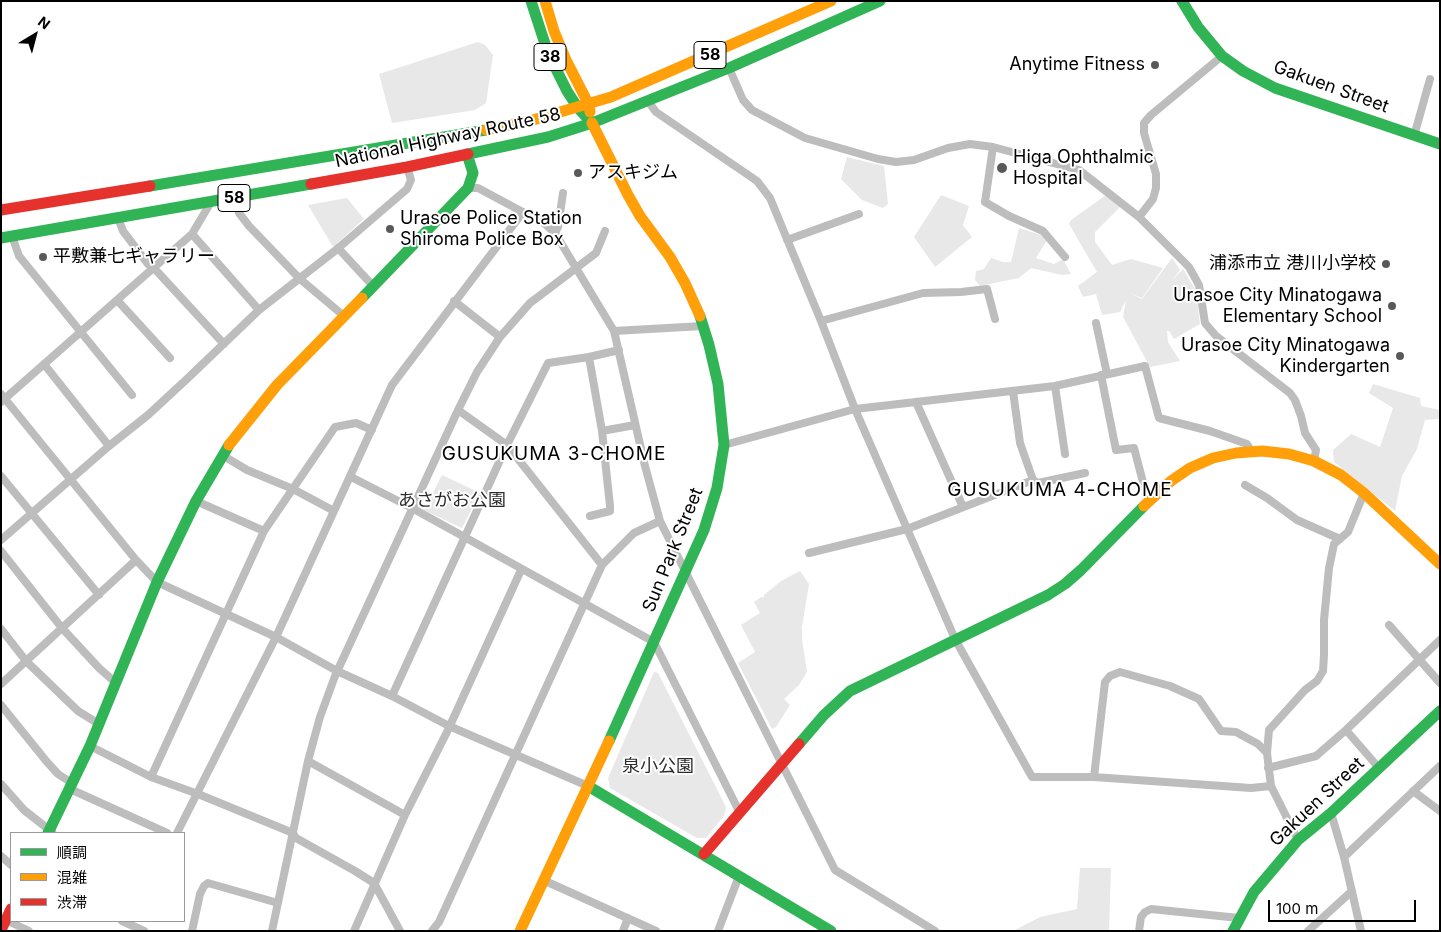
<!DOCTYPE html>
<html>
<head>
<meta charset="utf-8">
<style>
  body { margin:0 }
  #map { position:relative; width:1441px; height:932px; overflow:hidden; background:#fff; font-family:Inter,"Noto Sans JP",sans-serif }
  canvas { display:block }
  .frame { position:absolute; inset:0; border:2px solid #000; pointer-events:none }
  .legend { position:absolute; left:10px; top:832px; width:175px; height:90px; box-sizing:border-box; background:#fff; border:1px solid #999; margin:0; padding:6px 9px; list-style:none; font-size:15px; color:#000 }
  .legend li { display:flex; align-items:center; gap:10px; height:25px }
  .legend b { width:25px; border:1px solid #999 }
  .north { position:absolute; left:10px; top:10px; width:50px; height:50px; -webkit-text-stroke:4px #fff; paint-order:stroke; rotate:37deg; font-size:14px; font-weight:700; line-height:20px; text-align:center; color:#000 }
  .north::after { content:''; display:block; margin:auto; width:18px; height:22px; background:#000; clip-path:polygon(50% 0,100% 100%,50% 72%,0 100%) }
  .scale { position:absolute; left:1268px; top:900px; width:148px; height:22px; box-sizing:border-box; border:2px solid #000; border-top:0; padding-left:6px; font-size:15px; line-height:18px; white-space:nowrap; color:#000; -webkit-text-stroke:4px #fff; paint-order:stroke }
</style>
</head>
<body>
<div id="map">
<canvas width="1441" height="932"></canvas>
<div class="frame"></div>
<ul class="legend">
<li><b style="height:6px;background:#30b455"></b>順調</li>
<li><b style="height:6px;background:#ff9f0a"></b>混雑</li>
<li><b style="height:6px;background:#e5322d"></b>渋滞</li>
</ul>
<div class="north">N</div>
<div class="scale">100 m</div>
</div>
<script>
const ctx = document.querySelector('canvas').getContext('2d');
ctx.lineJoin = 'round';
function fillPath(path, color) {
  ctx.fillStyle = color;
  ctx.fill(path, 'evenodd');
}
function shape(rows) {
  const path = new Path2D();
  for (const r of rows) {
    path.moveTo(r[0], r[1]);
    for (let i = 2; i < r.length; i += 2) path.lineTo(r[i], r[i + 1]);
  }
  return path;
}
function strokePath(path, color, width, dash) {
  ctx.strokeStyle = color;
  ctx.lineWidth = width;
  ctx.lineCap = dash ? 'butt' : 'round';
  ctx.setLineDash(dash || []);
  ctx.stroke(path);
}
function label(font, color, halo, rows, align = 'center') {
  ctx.font = font + ' Inter,"Noto Sans JP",sans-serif';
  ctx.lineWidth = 4;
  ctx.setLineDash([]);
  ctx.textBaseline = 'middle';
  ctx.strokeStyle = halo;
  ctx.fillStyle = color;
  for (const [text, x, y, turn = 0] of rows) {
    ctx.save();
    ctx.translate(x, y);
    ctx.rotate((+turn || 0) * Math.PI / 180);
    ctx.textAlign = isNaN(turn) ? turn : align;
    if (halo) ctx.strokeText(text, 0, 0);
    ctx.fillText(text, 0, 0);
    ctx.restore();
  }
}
const green = shape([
  [478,42,485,45,493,55,486,103,475,110,392,123,379,74],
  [847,157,884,166,888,204,883,208,862,200,841,179],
  [941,195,969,206,963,225,972,237,935,267,914,237],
  [1106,195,1120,207,1095,232,1095,242,1112,265,1131,259,1163,268,1142,298,1130,293,1142,299,1172,258,1180,270,1172,280,1183,269,1196,291,1200,324,1174,339,1169,331,1167,331,1168,342,1180,361,1150,367,1123,317,1126,300,1120,312,1102,315,1096,294,1083,297,1078,286,1097,272,1069,224,1071,220],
  [347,198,364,219,333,247,308,205],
  [1019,228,1041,235,1047,240,1036,258,1054,264,1063,259,1071,274,1062,275,1031,268,1019,278,980,286,975,280,976,271,984,269,991,258,1003,262,1011,262],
  [1373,384,1420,398,1421,406,1440,410,1440,419,1425,420,1417,449,1402,476,1395,511,1334,462,1333,450,1351,434,1380,447,1393,408,1369,393],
  [442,475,480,493,462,528,424,510],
  [800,571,809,584,802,627,801,627,802,629,802,639,807,672,799,685,784,699,790,705,776,727,772,729,738,663,755,652,741,625,760,613,754,602,761,597,764,597,764,595,781,581],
  [654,672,658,673,726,807,724,816,706,838,697,838,610,788,608,778],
  [1080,868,1111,868,1109,931,1013,931,1040,917,1077,909]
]);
const street = shape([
  [729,68,743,100,752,110,805,138,878,159,896,162,914,160,948,148,970,144,993,147,1079,170,1139,217,1189,267,1199,285,1205,323,1216,336,1290,393,1295,400,1301,416,1305,433,1316,450,1314,461],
  [647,100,656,112,757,181,770,198,821,321,855,409,955,639,1032,777,1094,777,1251,788,1271,786],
  [1414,136,1430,79],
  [993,147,985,202,1009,216,1043,231,1065,257],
  [468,188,478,188,545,224,555,233,614,331,645,466,660,521,835,870,935,931],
  [234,198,239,213,249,226,300,279,344,316],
  [1139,217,1153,199,1156,188,1156,174,1144,133,1144,123,1151,115,1222,56],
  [118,218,123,231,148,264,153,267,224,344],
  [555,233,558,227,563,193],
  [192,234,259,310],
  [12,236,19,256,132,395],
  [787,240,859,214],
  [338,248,373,286],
  [117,300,170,358],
  [454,301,500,337],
  [821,321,923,293,961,292,987,289,995,319],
  [1096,323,1107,374],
  [614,331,703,326],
  [589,357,602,431,610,506,610,511,590,516],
  [44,364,109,446],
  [1101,375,1116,450,1134,448,1144,486],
  [1055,386,1065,454],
  [1013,391,1020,443,1033,480,1038,483,1085,473],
  [1,394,136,560,157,582,276,637,337,671,392,696,449,726,588,786],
  [1,402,192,234,211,202],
  [916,402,963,507],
  [458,410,507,445,602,565],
  [602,431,635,425],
  [724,445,855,409,1055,386,1145,366,1159,418,1210,431,1247,444,1252,452],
  [222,455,247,470,293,489,334,511],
  [1,476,99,595],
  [351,477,412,508,654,642,740,813],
  [1245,485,1267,498,1297,520,1340,539],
  [196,501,264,531],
  [1,540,109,446,148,415,188,378,259,310,336,250,407,189,411,180,407,167],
  [1,551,62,628,99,668,116,683],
  [809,553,907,529,1033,480],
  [1389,625,1440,683],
  [1,629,26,661,78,711,99,724],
  [1,684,136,560],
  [392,696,507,445,548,363,589,357,619,350],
  [1,705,47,762,58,774,73,784],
  [1346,730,1379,768],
  [90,746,151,777,198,794,293,833,296,838,355,871,374,883,400,931],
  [308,761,405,815],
  [1268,768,1316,756,1346,730,1440,640],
  [151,777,264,531,335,427,356,423,372,430],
  [1094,777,1105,682,1110,676,1120,672,1170,686,1199,699,1221,731,1236,732,1258,744,1267,753],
  [1,784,24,810,52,832],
  [70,789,167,833],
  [1413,791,1440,811],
  [1331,813,1344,857,1361,931],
  [177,833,276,637,392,385,523,212],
  [1298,840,1271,786,1267,753,1269,730,1305,690,1317,681,1323,671,1324,655,1324,620,1329,568,1334,544,1348,532,1364,493],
  [1,856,11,865],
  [1344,857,1440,766],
  [543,880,656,931],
  [6,920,29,931],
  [122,921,144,931],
  [192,931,200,894,204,886,208,883,278,903],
  [272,931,308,761,320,717,335,676,458,410,477,372,500,337,530,303,596,253,605,231],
  [354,931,405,815,448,730,521,570],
  [432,931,439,922,602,565,634,533,660,521],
  [623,931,628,918],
  [718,931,739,876],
  [1139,931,1141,917,1145,912,1151,909,1239,918],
  [1308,931,1352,891]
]);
const fast = shape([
  [531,1,548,53,567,91,578,108,592,123],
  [1182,1,1198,27,1222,56,1243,71,1275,88,1440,144],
  [468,154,548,137,592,123,729,68,880,1],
  [150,186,486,130],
  [1,238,311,184],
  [362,298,468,188,473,173,467,154],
  [609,741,704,530,717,488,724,445,718,384,709,345,700,316],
  [799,744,824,715,850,691,1048,595,1065,584,1081,570,1144,506],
  [588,786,831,931],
  [48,833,90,746,157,582,196,501,229,445],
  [1233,931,1254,892,1298,840,1331,813,1440,711]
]);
const slow = shape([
  [545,1,554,31,566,60,589,105,590,112],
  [592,123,628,195,640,216,670,257,685,283,700,316],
  [486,130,533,120,611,97,831,1],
  [229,445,277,385,362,298],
  [1144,506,1171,481,1190,468,1213,458,1236,453,1262,451,1289,454,1314,461,1341,475,1364,493,1440,564],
  [520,931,609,741]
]);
const jam = shape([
  [311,184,407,167,468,154],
  [1,210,150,186],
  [704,854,799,744],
  [1,930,11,909]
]);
const markers = [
  [1155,65,5,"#595959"],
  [1002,168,6,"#595959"],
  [578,173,5,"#595959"],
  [390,229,5,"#595959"],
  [43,257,5,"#595959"],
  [1386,264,5,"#595959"],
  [1392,306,5,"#595959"],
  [1400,356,5,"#595959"]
];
const shields = [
  [710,55,32],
  [550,57,32],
  [234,198,32]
];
const shieldNames = [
  ["58",710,55],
  ["38",550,57],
  ["58",234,198]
];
const poiNames = [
  ["Anytime Fitness",1145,65],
  ["Higa Ophthalmic",1013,158,"left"],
  ["Hospital",1013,179,"left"],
  ["アスキジム",588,173,"left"],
  ["Urasoe Police Station",400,219,"left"],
  ["Shiroma Police Box",400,240,"left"],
  ["平敷兼七ギャラリー",53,257,"left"],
  ["浦添市立 港川小学校",1376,264],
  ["Urasoe City Minatogawa",1382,296],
  ["Elementary School",1382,317],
  ["Urasoe City Minatogawa",1390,346],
  ["Kindergarten",1390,367]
];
const streetNames = [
  ["Gakuen Street",1331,87,20],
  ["National Highway Route 58",448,138,-12],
  ["Sun Park Street",673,550,-68],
  ["Gakuen Street",1317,802,-43]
];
const parkNames = [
  ["あさがお公園",452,501],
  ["泉小公園",658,767]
];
const neighbourhoodNames = [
  ["GUSUKUMA 3-CHOME",554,454],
  ["GUSUKUMA 4-CHOME",1060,490]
];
fillPath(green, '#e8e8e8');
strokePath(street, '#bdbdbd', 8);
strokePath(fast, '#30b455', 11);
strokePath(slow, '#ff9f0a', 11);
strokePath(jam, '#e5322d', 11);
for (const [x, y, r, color] of markers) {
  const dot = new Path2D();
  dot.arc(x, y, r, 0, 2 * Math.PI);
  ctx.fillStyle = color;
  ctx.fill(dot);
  strokePath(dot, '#fff', 2);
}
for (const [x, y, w] of shields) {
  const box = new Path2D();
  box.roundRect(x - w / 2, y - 13.5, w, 27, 4);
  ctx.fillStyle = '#fff';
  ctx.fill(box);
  strokePath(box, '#000', 1);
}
label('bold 16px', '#000', null, shieldNames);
label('18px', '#000', '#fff', poiNames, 'right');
label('18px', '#000', '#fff', streetNames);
label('18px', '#2c2c2c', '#fff', parkNames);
ctx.letterSpacing = '1px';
label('19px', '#000', '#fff', neighbourhoodNames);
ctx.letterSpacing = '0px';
</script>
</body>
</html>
